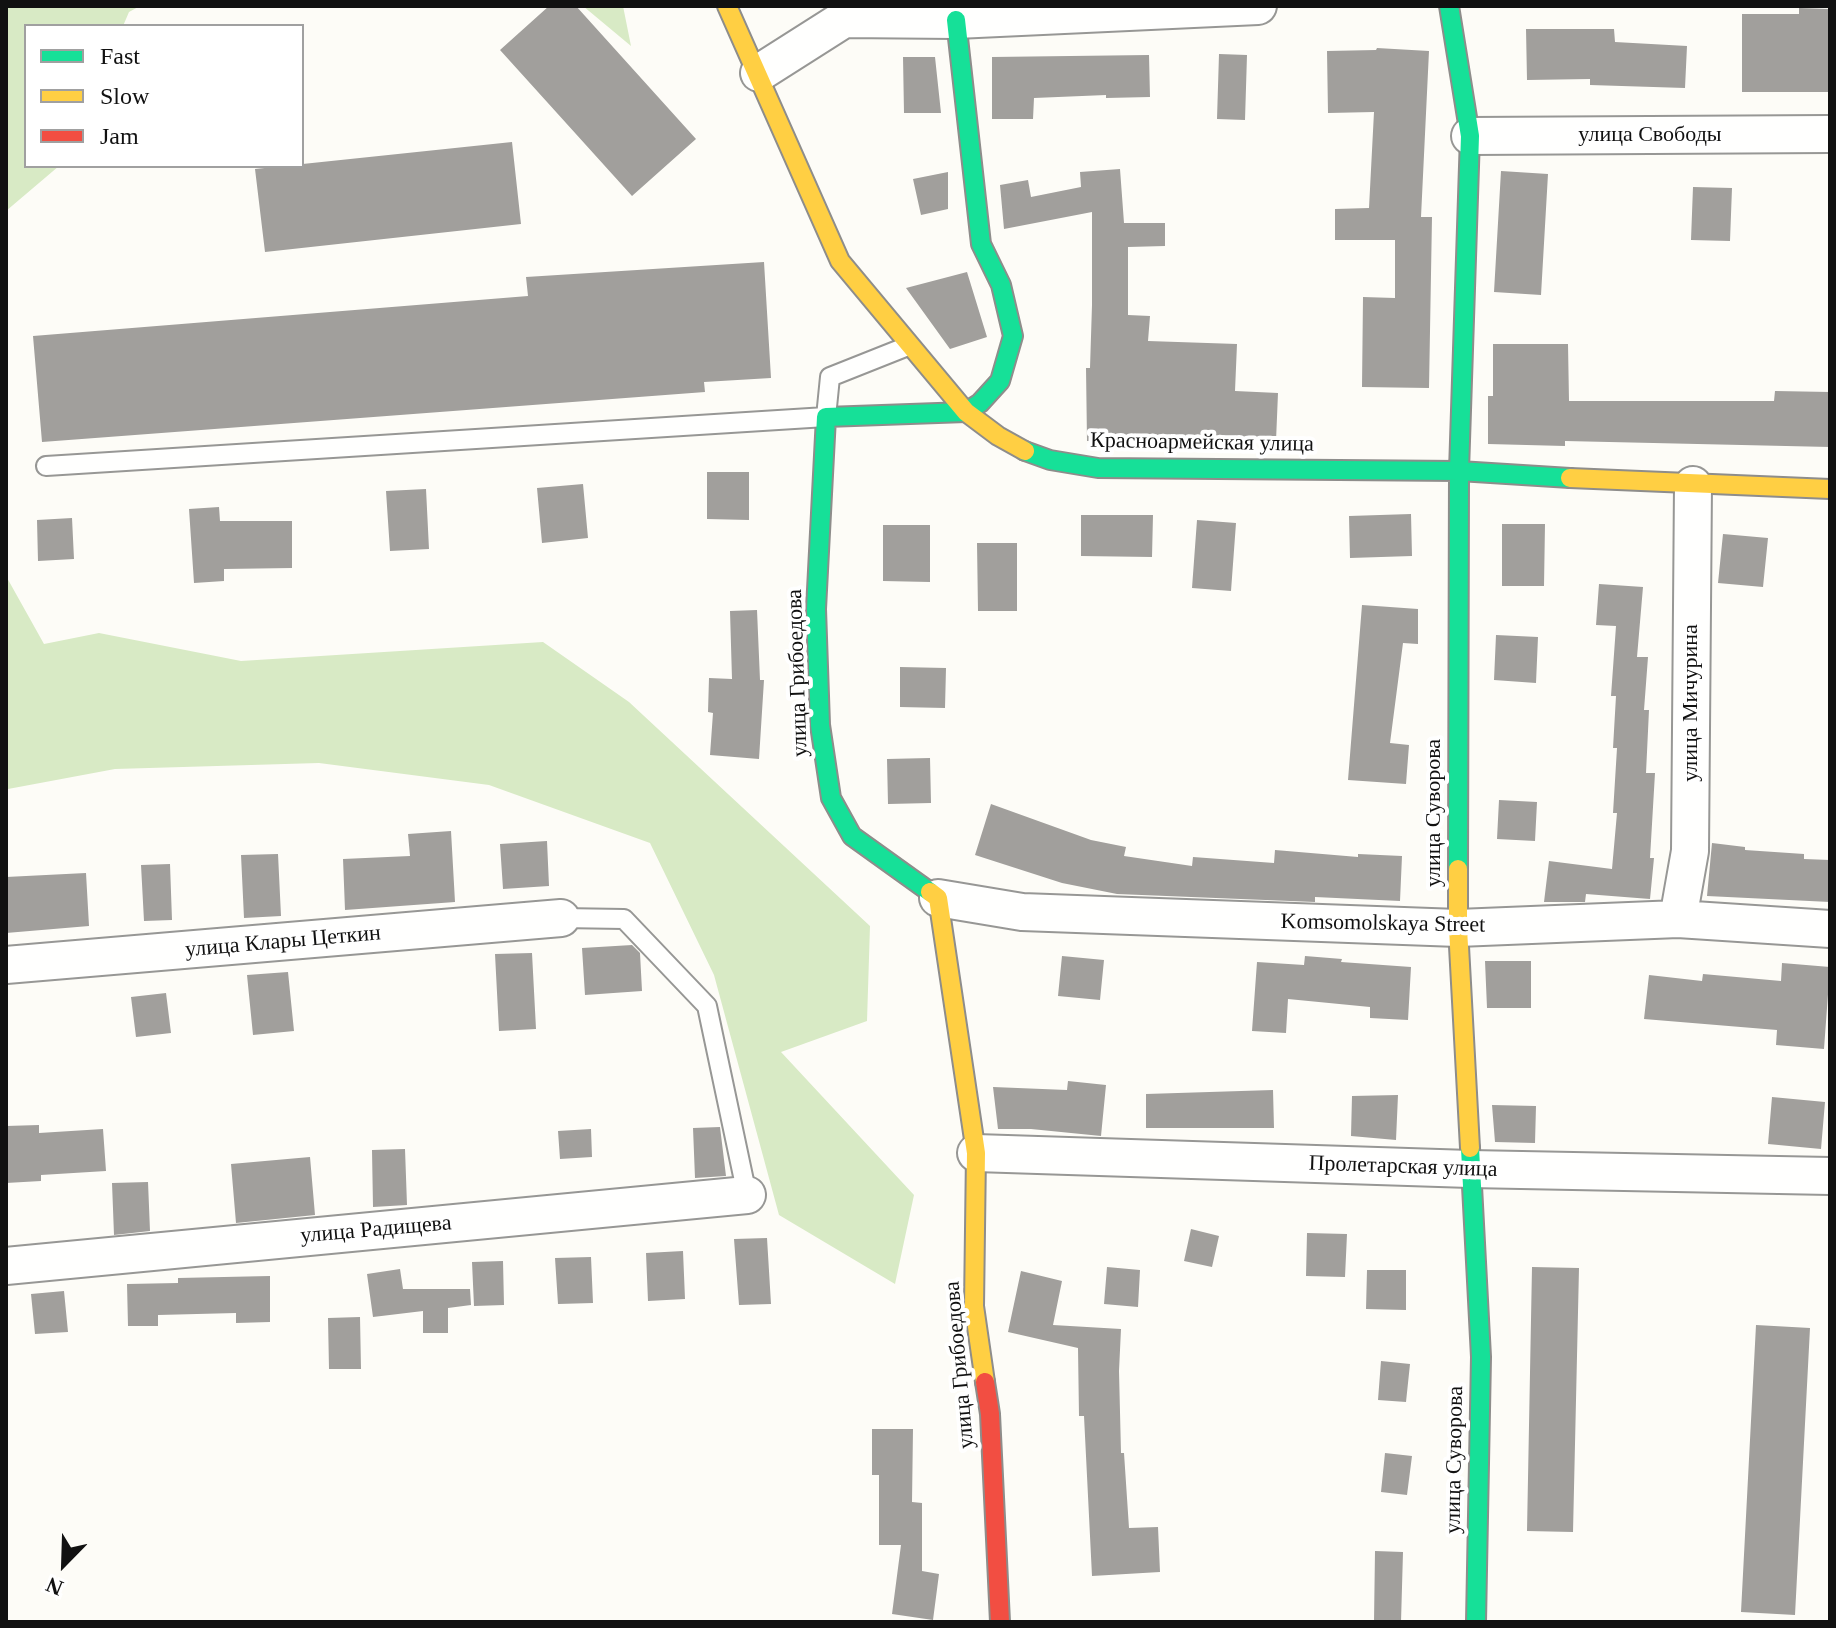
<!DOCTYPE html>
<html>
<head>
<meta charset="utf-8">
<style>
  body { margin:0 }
  #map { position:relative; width:1836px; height:1628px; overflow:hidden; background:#fdfcf7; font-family:Georgia,serif }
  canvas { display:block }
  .frame { position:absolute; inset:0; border:8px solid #111; pointer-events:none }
  .legend { position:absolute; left:24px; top:24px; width:280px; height:144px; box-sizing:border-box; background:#fff; border:2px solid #a0a0a0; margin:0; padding:10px 14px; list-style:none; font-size:24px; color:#111 }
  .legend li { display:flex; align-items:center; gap:16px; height:40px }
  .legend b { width:40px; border:2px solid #a0a0a0 }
  .north { position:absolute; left:24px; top:1524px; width:80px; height:80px; -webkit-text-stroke:6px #fff; paint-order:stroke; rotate:203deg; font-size:22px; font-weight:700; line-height:32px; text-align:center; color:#111 }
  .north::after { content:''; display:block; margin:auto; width:28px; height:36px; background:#111; clip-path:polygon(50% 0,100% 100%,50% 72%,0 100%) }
</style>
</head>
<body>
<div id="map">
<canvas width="1836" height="1628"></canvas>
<div class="frame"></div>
<ul class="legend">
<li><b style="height:10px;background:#16e098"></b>Fast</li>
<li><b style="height:10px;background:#ffcf43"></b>Slow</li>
<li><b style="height:10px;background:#f24e42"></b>Jam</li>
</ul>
<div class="north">N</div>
</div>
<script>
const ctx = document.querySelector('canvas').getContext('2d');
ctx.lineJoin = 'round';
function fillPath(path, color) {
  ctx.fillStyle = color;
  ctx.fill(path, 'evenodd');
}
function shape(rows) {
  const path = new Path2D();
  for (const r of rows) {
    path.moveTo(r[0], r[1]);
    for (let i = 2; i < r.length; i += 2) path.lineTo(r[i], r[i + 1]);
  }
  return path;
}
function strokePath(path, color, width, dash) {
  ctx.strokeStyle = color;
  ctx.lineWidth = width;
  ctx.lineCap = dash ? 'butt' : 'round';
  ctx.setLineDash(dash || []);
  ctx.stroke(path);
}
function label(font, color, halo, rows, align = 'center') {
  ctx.font = font + ' Georgia,serif';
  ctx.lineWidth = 8;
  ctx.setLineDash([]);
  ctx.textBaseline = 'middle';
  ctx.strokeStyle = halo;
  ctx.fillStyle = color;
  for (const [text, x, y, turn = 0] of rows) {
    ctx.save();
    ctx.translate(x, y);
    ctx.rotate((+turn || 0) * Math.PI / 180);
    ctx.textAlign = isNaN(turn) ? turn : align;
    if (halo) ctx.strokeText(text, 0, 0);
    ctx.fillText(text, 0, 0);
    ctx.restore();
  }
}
const forest = shape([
  [6,6,140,6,129,12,123,26,26,26,26,166,59,166,6,211],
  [583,6,623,6,631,46],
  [6,576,44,644,99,633,241,661,543,642,629,702,870,926,867,1021,781,1052,914,1195,895,1284,779,1215,714,975,650,843,489,785,319,763,115,769,8,789]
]);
const building = shape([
  [549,6,576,6,696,139,632,196,500,50],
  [1799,8,1830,9,1830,92,1742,92,1742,14,1799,14],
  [1526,29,1614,29,1615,42,1687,46,1685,88,1590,85,1590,79,1527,80],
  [1377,48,1429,51,1421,217,1432,217,1429,388,1362,387,1363,297,1395,298,1395,240,1335,240,1335,209,1369,208,1374,112,1328,113,1327,51,1376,50],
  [1219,54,1247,55,1245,120,1217,119],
  [1149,55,1150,97,1106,98,1106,95,1034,98,1033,119,992,119,992,57],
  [903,57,935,57,941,113,904,113],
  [512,142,521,224,265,252,255,169],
  [1120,169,1124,223,1165,223,1165,246,1128,247,1128,315,1150,316,1148,341,1237,344,1235,391,1278,393,1276,441,1141,437,1141,440,1087,441,1086,368,1090,368,1092,305,1092,212,1004,229,1000,185,1028,180,1031,197,1081,187,1080,172],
  [1501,171,1548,174,1541,295,1494,292],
  [948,172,948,209,921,215,913,179],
  [1693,187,1732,188,1730,241,1691,240],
  [764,262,771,378,704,382,705,392,42,442,33,336,528,296,526,277],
  [967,272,987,337,950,349,906,288],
  [1493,344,1568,344,1569,401,1774,401,1775,391,1830,392,1830,447,1565,441,1565,446,1488,444,1488,396,1493,396],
  [707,472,749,472,749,520,707,519],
  [583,484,588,538,542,543,537,488],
  [426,489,429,549,390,551,386,491],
  [219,507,220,521,292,521,292,568,224,569,224,581,194,583,189,509],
  [1411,514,1412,556,1350,558,1349,516],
  [1081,515,1153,515,1152,557,1081,556],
  [72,518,74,559,38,561,37,520],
  [1197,520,1236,523,1231,591,1192,588],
  [1502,524,1545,524,1544,586,1502,586],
  [883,525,930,525,930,582,883,581],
  [1723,534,1768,538,1763,587,1718,583],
  [977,543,1017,543,1017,611,978,611],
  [1599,584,1643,587,1637,657,1648,657,1644,710,1649,710,1646,773,1655,773,1650,858,1654,858,1650,899,1586,894,1585,902,1544,902,1549,861,1612,869,1617,813,1613,813,1617,748,1613,748,1616,696,1611,696,1616,626,1596,625],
  [1362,605,1418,609,1418,644,1403,643,1390,743,1409,745,1406,784,1348,780],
  [757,610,760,680,764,680,759,759,710,755,713,713,708,712,709,678,732,679,730,611],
  [1496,635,1538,637,1536,683,1494,680],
  [900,667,946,668,945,708,900,707],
  [930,758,931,803,888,804,887,759],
  [1499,800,1537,802,1535,841,1497,839],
  [991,804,1091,840,1126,847,1124,856,1192,866,1193,857,1274,863,1275,850,1358,857,1358,854,1402,856,1400,901,1315,897,1315,902,1117,894,1062,883,975,855],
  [451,831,455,902,345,910,343,859,410,856,408,834],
  [547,841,549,886,503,889,500,844],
  [1712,843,1745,847,1745,850,1804,854,1804,859,1830,860,1830,902,1707,896],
  [278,854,281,916,244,918,241,855],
  [170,864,172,920,144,921,141,865],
  [86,873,89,926,6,933,6,877],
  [632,945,640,953,642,991,585,995,582,948],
  [532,953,536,1029,499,1031,495,954],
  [1062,956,1104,960,1100,1000,1058,996],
  [1305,956,1342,959,1341,962,1411,967,1408,1020,1370,1018,1370,1007,1288,999,1286,1033,1252,1031,1257,962,1304,965],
  [1485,961,1531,961,1531,1008,1487,1008],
  [1782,963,1830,967,1824,1049,1776,1045,1777,1030,1644,1019,1649,975,1702,981,1703,974,1781,981],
  [288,972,294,1031,253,1035,247,975],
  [166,993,171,1033,136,1037,131,997],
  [1068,1081,1106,1085,1101,1136,1031,1129,998,1129,993,1087,1067,1090],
  [1273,1090,1274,1128,1146,1128,1146,1094],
  [1398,1095,1396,1140,1351,1136,1352,1096],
  [1772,1097,1825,1102,1821,1149,1768,1144],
  [1492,1105,1536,1106,1535,1143,1495,1142],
  [39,1125,39,1133,103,1129,106,1171,41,1175,41,1181,6,1183,6,1126],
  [720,1127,726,1176,695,1178,693,1128],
  [591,1129,592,1157,560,1159,558,1131],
  [405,1149,407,1205,373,1207,372,1150],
  [310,1157,315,1215,236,1223,231,1164],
  [148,1182,150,1231,114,1235,112,1183],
  [1191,1229,1219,1236,1212,1267,1184,1261],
  [1307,1233,1347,1234,1345,1277,1306,1276],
  [767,1238,771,1304,739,1305,734,1239],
  [683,1251,685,1299,648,1301,646,1253],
  [591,1257,593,1303,558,1304,555,1258],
  [503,1261,504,1305,474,1306,472,1262],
  [1107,1267,1140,1270,1138,1307,1104,1304],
  [1532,1267,1579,1268,1573,1532,1527,1531],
  [400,1269,403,1289,470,1289,471,1305,448,1308,448,1333,423,1333,423,1311,373,1317,367,1274],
  [1367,1270,1406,1270,1406,1310,1366,1309],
  [1021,1271,1062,1281,1053,1325,1121,1329,1119,1371,1121,1453,1124,1453,1129,1528,1158,1527,1160,1572,1092,1576,1084,1416,1079,1416,1078,1348,1008,1332],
  [270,1276,270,1322,236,1323,236,1313,158,1315,158,1326,128,1326,127,1284,178,1283,178,1278],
  [64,1291,68,1332,35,1334,31,1294],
  [360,1317,361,1369,329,1369,328,1318],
  [1756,1325,1810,1328,1795,1615,1741,1612],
  [1381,1361,1410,1364,1406,1402,1378,1400],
  [872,1429,913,1429,912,1502,922,1503,922,1571,939,1574,933,1620,892,1614,901,1545,879,1545,879,1475,872,1475],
  [1385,1453,1412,1456,1407,1495,1381,1492],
  [1375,1551,1403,1552,1401,1622,1374,1622]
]);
const lane = shape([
  [46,466,826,417,830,377,908,346],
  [561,918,624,919,707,1006,747,1195]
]);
const street = shape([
  [759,73,844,19,956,20,1258,6],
  [1470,136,1830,134],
  [938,898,1022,912,1458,928,1678,919,1830,929],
  [1678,919,1690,851,1693,485],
  [6,965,561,918],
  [976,1153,1470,1169,1830,1176],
  [6,1266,747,1195]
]);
const fast = shape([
  [1449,6,1470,136,1459,471,1458,869],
  [1025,451,1050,460,1098,468,1459,471,1570,478],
  [930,892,852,836,831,798,820,725,816,609,826,417,966,412,980,403,1000,381,1013,336,1001,285,981,244,956,20],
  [1470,1148,1481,1357,1476,1622]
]);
const slow = shape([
  [727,6,840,261,966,412,998,436,1025,451],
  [1570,478,1830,489],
  [1458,869,1458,928,1470,1148],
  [930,892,938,898,976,1153,974,1306,985,1382]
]);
const jam = shape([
  [985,1382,990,1414,1000,1622]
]);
const streetNames = [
  ["улица Свободы",1650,135],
  ["Красноармейская улица",1202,443,1],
  ["улица Грибоедова",798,673,-92],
  ["улица Мичурина",1691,703,-90],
  ["улица Суворова",1434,813,-90],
  ["Komsomolskaya Street",1383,924,1],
  ["улица Клары Цеткин",283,942,-5],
  ["Пролетарская улица",1403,1167,2],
  ["улица Радищева",376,1230,-5],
  ["улица Грибоедова",960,1365,-95],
  ["улица Суворова",1455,1460,-89]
];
fillPath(forest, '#d8eac5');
fillPath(building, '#a19f9c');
strokePath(lane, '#979795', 22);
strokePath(street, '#979795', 40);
strokePath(fast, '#8e8d8b', 22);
strokePath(slow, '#8e8d8b', 22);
strokePath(jam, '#8e8d8b', 22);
strokePath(lane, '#fffffe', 18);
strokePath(street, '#fffffe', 36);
strokePath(fast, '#16e098', 18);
strokePath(slow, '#ffcf43', 18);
strokePath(jam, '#f24e42', 18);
label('22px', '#111', '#fff', streetNames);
</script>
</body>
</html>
